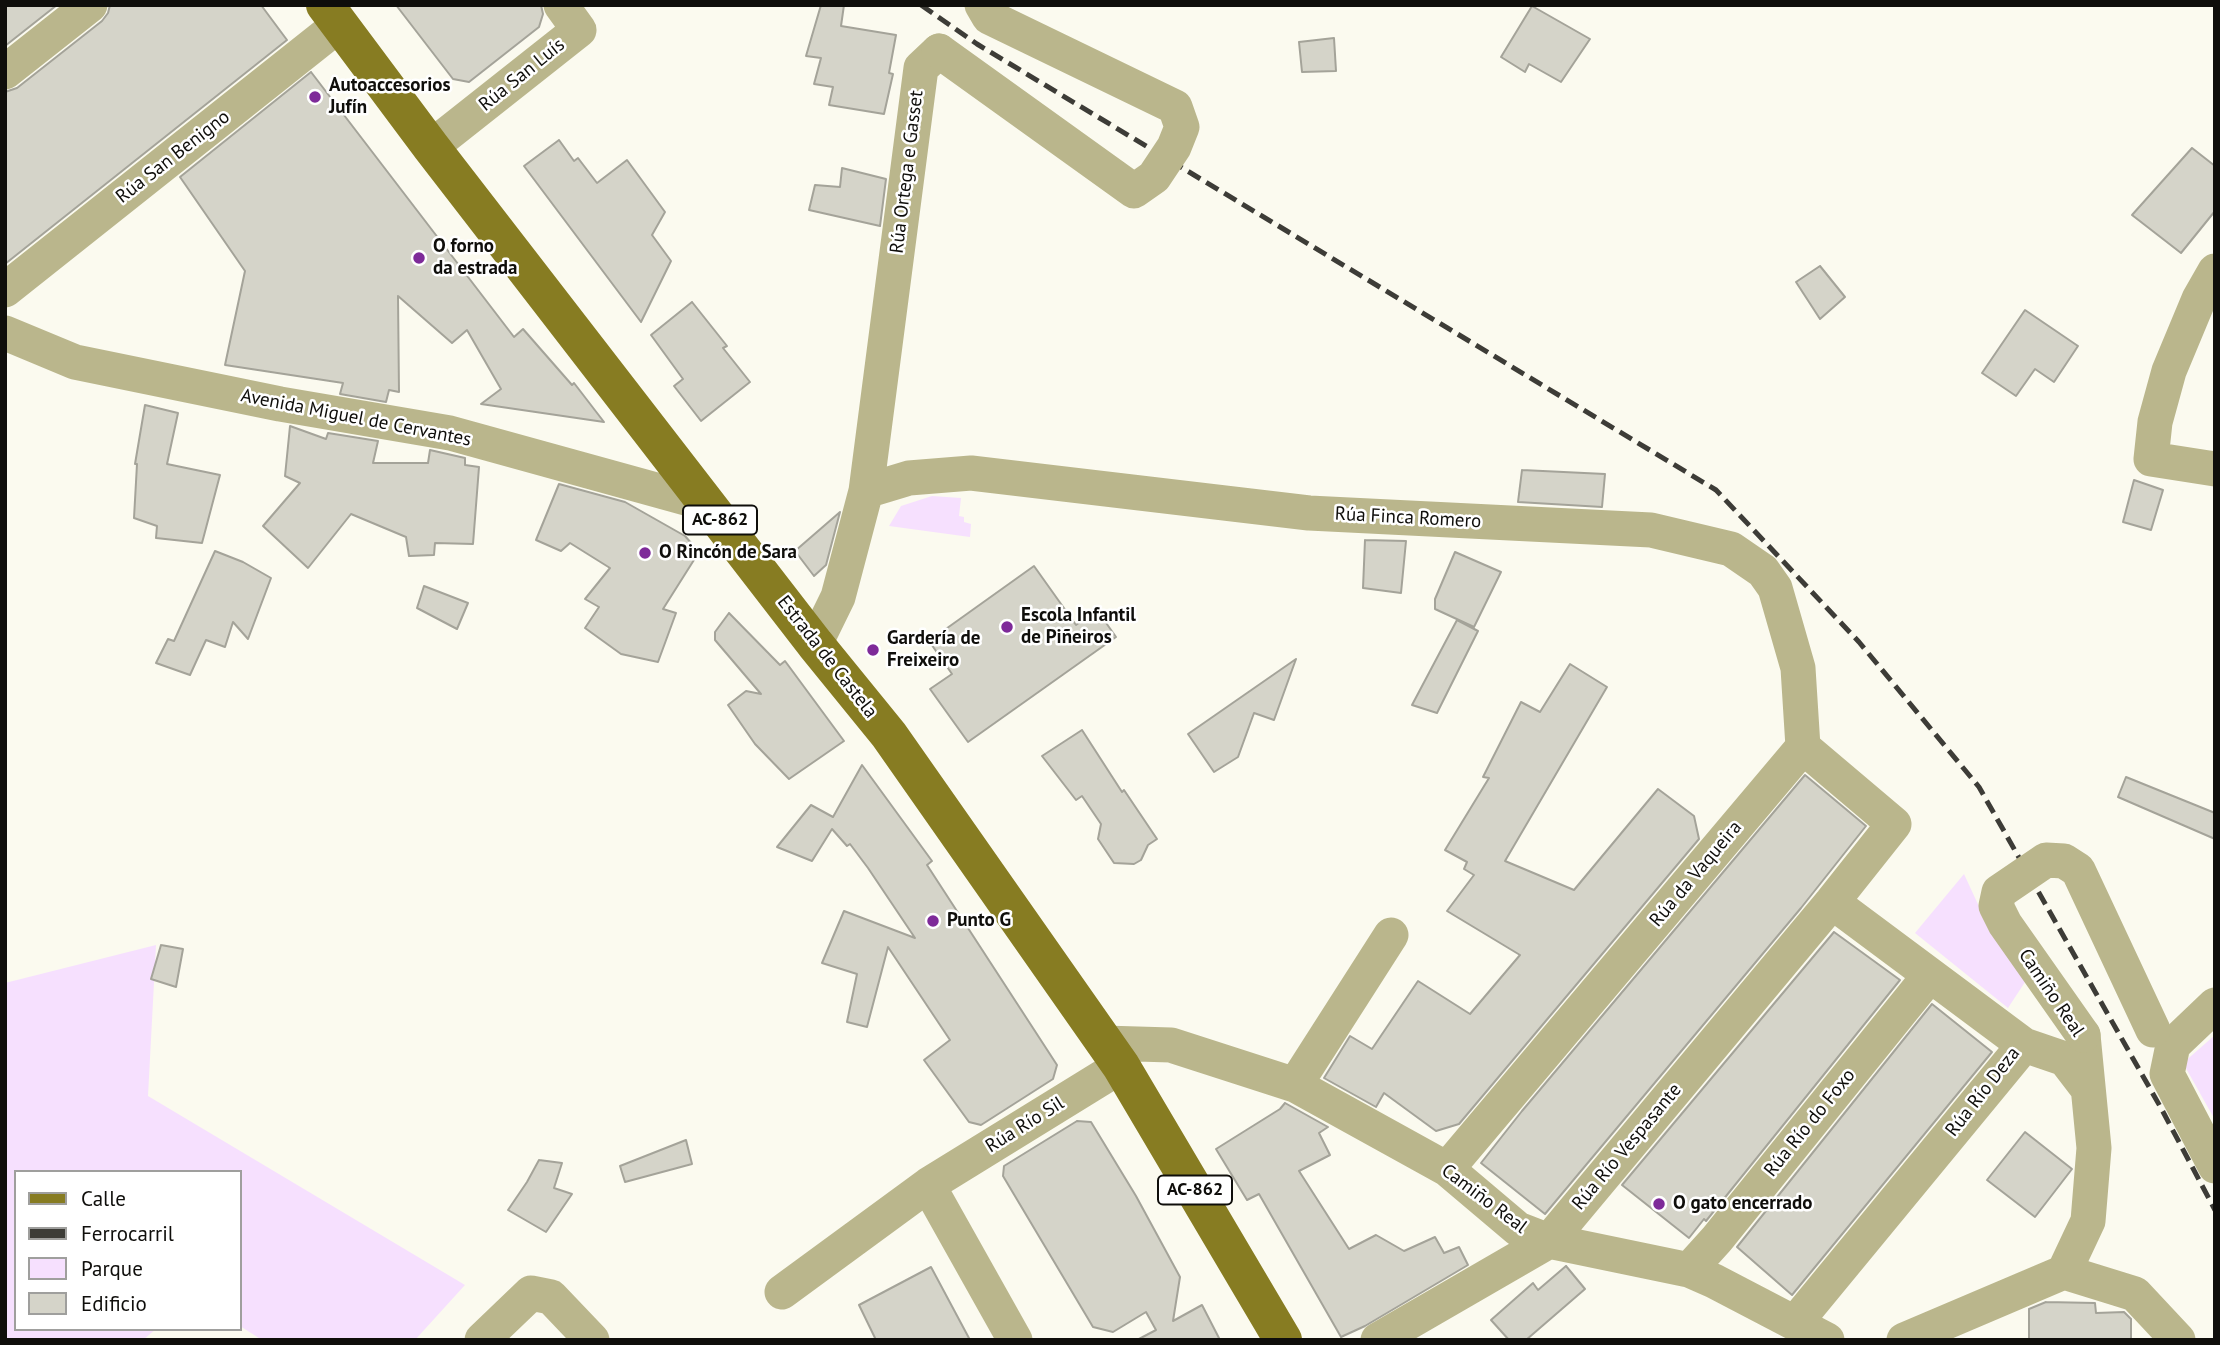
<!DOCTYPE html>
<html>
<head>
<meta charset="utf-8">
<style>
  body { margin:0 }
  #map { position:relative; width:2220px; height:1345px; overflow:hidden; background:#fbfaef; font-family:"PT Sans",sans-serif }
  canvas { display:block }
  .frame { position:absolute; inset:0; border:7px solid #0f0e0b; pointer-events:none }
  .legend { position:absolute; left:14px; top:1170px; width:228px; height:161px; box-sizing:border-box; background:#fff; border:2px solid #9f9f9d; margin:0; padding:9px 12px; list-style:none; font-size:21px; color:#0f0e0b }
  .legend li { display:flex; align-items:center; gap:14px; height:35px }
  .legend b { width:35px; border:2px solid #9f9f9d }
</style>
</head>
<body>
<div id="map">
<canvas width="2220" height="1345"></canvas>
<div class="frame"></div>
<ul class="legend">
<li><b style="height:9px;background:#877c22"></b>Calle</li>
<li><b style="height:9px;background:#3d3c37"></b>Ferrocarril</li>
<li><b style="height:19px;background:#f6e0fe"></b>Parque</li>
<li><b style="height:19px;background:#d5d4c9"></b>Edificio</li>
</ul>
</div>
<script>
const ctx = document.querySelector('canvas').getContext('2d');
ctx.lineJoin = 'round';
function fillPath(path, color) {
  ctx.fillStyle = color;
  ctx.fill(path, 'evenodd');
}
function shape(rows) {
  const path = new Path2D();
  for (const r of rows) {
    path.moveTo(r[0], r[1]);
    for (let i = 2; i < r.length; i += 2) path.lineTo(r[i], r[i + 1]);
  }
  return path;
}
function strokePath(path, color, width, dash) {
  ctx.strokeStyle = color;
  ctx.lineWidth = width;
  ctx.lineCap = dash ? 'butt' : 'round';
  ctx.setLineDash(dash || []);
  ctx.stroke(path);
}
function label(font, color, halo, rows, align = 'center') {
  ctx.font = font + ' "PT Sans",sans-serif';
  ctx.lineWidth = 5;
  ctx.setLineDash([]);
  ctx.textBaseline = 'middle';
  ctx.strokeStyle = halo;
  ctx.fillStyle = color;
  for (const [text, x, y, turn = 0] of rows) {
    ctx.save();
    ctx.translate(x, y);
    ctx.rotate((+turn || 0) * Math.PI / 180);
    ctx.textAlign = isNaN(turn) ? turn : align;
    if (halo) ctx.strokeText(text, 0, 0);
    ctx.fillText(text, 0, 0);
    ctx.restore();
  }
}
const green = shape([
  [932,496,961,498,959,516,964,517,964,522,971,524,970,537,889,526,901,506],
  [1964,874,1988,926,2027,979,2008,1008,1915,933],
  [156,945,148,1096,465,1285,415,1340,262,1340,240,1326,240,1172,16,1172,16,1329,156,1329,143,1340,5,1340,5,983],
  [2215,1035,2215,1120,2183,1063]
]);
const building = shape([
  [5,5,57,5,5,46,5,5],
  [110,5,261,5,287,40,5,264,5,92,17,88,102,21,108,13,110,5],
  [396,5,541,5,543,14,539,27,469,82,453,79,396,5],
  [821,5,844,5,841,26,896,35,889,73,893,74,884,114,829,105,833,87,814,84,821,58,806,56,821,5],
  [1532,6,1590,39,1561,82,1529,64,1525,72,1501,57,1532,6],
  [1334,38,1336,71,1302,72,1299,42,1334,38],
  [311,72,514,337,523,329,572,385,574,383,604,422,481,404,501,389,467,330,452,343,398,296,399,392,389,390,386,402,340,394,343,383,225,365,245,271,180,177,311,72],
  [559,140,574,161,578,158,597,183,627,160,665,212,652,235,671,261,641,322,524,166,559,140],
  [2192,148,2215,166,2215,211,2181,253,2132,215,2192,148],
  [842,168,886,179,880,226,809,210,815,185,840,187,842,168],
  [1820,266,1845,297,1820,319,1796,282,1820,266],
  [692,302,727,346,723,348,750,382,701,421,674,386,683,379,651,335,692,302],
  [2025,310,2078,346,2054,382,2035,369,2016,396,1982,373,2025,310],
  [145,405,178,413,167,464,220,475,202,543,156,538,157,526,134,518,137,464,135,464,145,405],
  [290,426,326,439,328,433,378,441,373,463,428,463,430,450,465,458,465,465,479,467,473,544,435,543,434,555,409,556,406,537,351,514,308,568,263,526,300,483,285,476,290,426],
  [1522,470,1605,474,1602,507,1518,502,1522,470],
  [2134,480,2163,490,2151,530,2123,522,2134,480],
  [559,484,625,502,685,536,699,552,663,609,676,613,658,662,621,654,585,628,599,607,585,599,610,568,570,543,561,551,536,540,559,484],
  [840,512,826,565,814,576,795,551,840,512],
  [1365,540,1406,541,1401,593,1363,588,1365,540],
  [215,551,243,562,271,578,248,639,233,622,225,647,206,640,190,675,156,663,168,639,174,641,215,551],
  [1455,552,1501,572,1474,627,1435,609,1435,599,1455,552],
  [1034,566,1076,625,1097,610,1116,637,968,742,930,689,952,674,929,641,1034,566],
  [424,586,468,603,457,629,417,608,424,586],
  [729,613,780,665,785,661,844,741,789,779,755,744,728,705,746,691,761,694,715,640,715,632,729,613],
  [1457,620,1478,631,1437,713,1412,705,1457,620],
  [1296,659,1274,720,1254,713,1238,757,1214,772,1188,734,1296,659],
  [1570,664,1607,687,1505,861,1574,890,1658,789,1694,816,1699,839,1459,1124,1436,1131,1384,1093,1376,1107,1324,1078,1350,1036,1372,1049,1418,981,1470,1014,1520,955,1447,911,1474,875,1464,869,1467,862,1445,850,1489,778,1483,777,1521,702,1540,712,1570,664],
  [1082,730,1122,792,1124,790,1157,839,1148,845,1141,860,1134,864,1114,863,1098,839,1101,824,1082,796,1076,800,1042,756,1082,730],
  [862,765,932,861,927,865,1057,1065,1053,1079,981,1125,969,1122,924,1060,950,1040,888,947,867,1027,847,1022,857,974,822,963,844,911,915,938,868,868,850,844,847,846,832,829,812,861,777,847,811,805,833,817,862,765],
  [1805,775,1866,826,1801,908,1545,1214,1481,1163,1522,1111,1805,775],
  [2126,777,2215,813,2215,839,2118,797,2126,777],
  [1834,932,1900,980,1706,1221,1704,1219,1689,1238,1622,1185,1834,932],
  [161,945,183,949,176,987,151,979,161,945],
  [1932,1004,1992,1052,1792,1295,1737,1247,1932,1004],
  [1285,1103,1328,1127,1319,1133,1330,1155,1299,1171,1349,1249,1376,1235,1404,1251,1435,1237,1444,1253,1459,1247,1468,1265,1365,1326,1341,1337,1259,1194,1247,1200,1216,1149,1280,1109,1285,1103],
  [1077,1121,1091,1122,1136,1196,1180,1277,1173,1321,1202,1305,1220,1340,1137,1340,1156,1330,1146,1312,1113,1332,1093,1327,1003,1176,1004,1166,1077,1121],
  [2025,1132,2072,1169,2035,1217,1987,1180,2025,1132],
  [686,1140,692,1164,625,1182,620,1166,686,1140],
  [539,1160,562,1163,554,1188,572,1194,546,1232,508,1210,527,1182,539,1160],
  [1566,1266,1585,1289,1526,1340,1509,1340,1491,1320,1533,1283,1538,1290,1566,1266],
  [931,1267,970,1340,876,1340,859,1305,931,1267],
  [2046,1302,2095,1303,2096,1313,2124,1312,2131,1319,2131,1340,2029,1340,2029,1309,2046,1302]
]);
const minor = shape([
  [5,72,90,5],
  [431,147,579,30,561,5],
  [2215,271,2199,299,2169,371,2155,422,2151,459,2215,469],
  [5,290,340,24],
  [5,333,75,362,280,404,450,433,707,504],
  [866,491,909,478,971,473,1309,513,1651,530,1731,549,1763,571,1775,588,1798,668,1803,747],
  [815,644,838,597,866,491,921,68,939,51],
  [1104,1043,1171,1045,1295,1085,1447,1169,1518,1229,1549,1241,1689,1270,1714,1281,1827,1340],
  [2024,1045,2065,1059,2088,1089],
  [2173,1045,2167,1074,2215,1166],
  [2173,1045,2215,1005],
  [1295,1085,1391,935],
  [928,1185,1015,1340],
  [1689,1270,1717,1239,1930,975],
  [2064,1272,2135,1294,2178,1340],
  [782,1292,928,1185,1121,1066],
  [1795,1323,2024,1045,1832,902],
  [482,1340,531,1293,551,1297,592,1340],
  [1378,1340,1549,1241,1832,902,1894,824,1803,747,1447,1169],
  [1904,1340,2064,1272,2088,1221,2094,1148,2083,1035]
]);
const major = shape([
  [325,5,431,147,815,644,889,735,1121,1066,1283,1340]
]);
const rail = shape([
  [921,5,977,44,1716,490,1859,642,1979,787,2161,1108,2215,1210]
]);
const minorBridge = shape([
  [939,51,1134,191,1154,177,1174,147,1182,127,1175,107,989,17,982,5],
  [2083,1035,2005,924,1996,906,1999,892,2046,860,2064,861,2078,870,2153,1030]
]);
const markers = [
  [315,97,7,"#7e2a99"],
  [419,258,7,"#7e2a99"],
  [645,553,7,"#7e2a99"],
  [1007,627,7,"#7e2a99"],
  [873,650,7,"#7e2a99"],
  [933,921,7,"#7e2a99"],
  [1659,1204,7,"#7e2a99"]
];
const shields = [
  [720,520,74],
  [1195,1190,74]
];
const shieldNames = [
  ["AC-862",720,520],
  ["AC-862",1195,1190]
];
const streetNames = [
  ["Rúa San Luís",522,75,-39],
  ["Rúa San Benigno",173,157,-38],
  ["Rúa Ortega e Gasset",907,172,-83],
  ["Avenida Miguel de Cervantes",356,418,11],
  ["Rúa Finca Romero",1408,518,3],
  ["Estrada de Castela",827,657,52],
  ["Rúa da Vaqueira",1696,874,-50],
  ["Camiño Real",2051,993,56],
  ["Rúa Río Deza",1983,1092,-52],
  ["Rúa Río do Foxo",1810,1123,-51],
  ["Rúa Río Sil",1025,1125,-32],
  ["Rúa Río Vespasante",1627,1147,-50],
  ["Camiño Real",1484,1199,37]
];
const poiNames = [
  ["Autoaccesorios",329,86],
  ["Jufín",329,108],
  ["O forno",433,247],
  ["da estrada",433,269],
  ["O Rincón de Sara",659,553],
  ["Escola Infantil",1021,616],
  ["de Piñeiros",1021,638],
  ["Gardería de",887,639],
  ["Freixeiro",887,661],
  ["Punto G",947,921],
  ["O gato encerrado",1673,1204]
];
fillPath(green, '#f6e0fe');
fillPath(building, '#d5d4c9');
strokePath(building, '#a4a399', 2);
strokePath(minor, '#bab68c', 35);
strokePath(major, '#877c22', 38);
strokePath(rail, '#3d3c37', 5, [14, 7]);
strokePath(minorBridge, '#bab68c', 35);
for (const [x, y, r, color] of markers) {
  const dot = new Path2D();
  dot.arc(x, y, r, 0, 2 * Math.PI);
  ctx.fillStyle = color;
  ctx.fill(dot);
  strokePath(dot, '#fff', 2.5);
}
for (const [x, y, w] of shields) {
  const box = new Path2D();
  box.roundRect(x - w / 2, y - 14.5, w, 29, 5);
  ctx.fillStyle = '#fff';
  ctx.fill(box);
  strokePath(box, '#0f0e0b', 2);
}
label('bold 18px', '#0f0e0b', null, shieldNames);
label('19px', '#0f0e0b', '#fff', streetNames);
label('bold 19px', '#0f0e0b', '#fff', poiNames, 'left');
</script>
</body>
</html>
